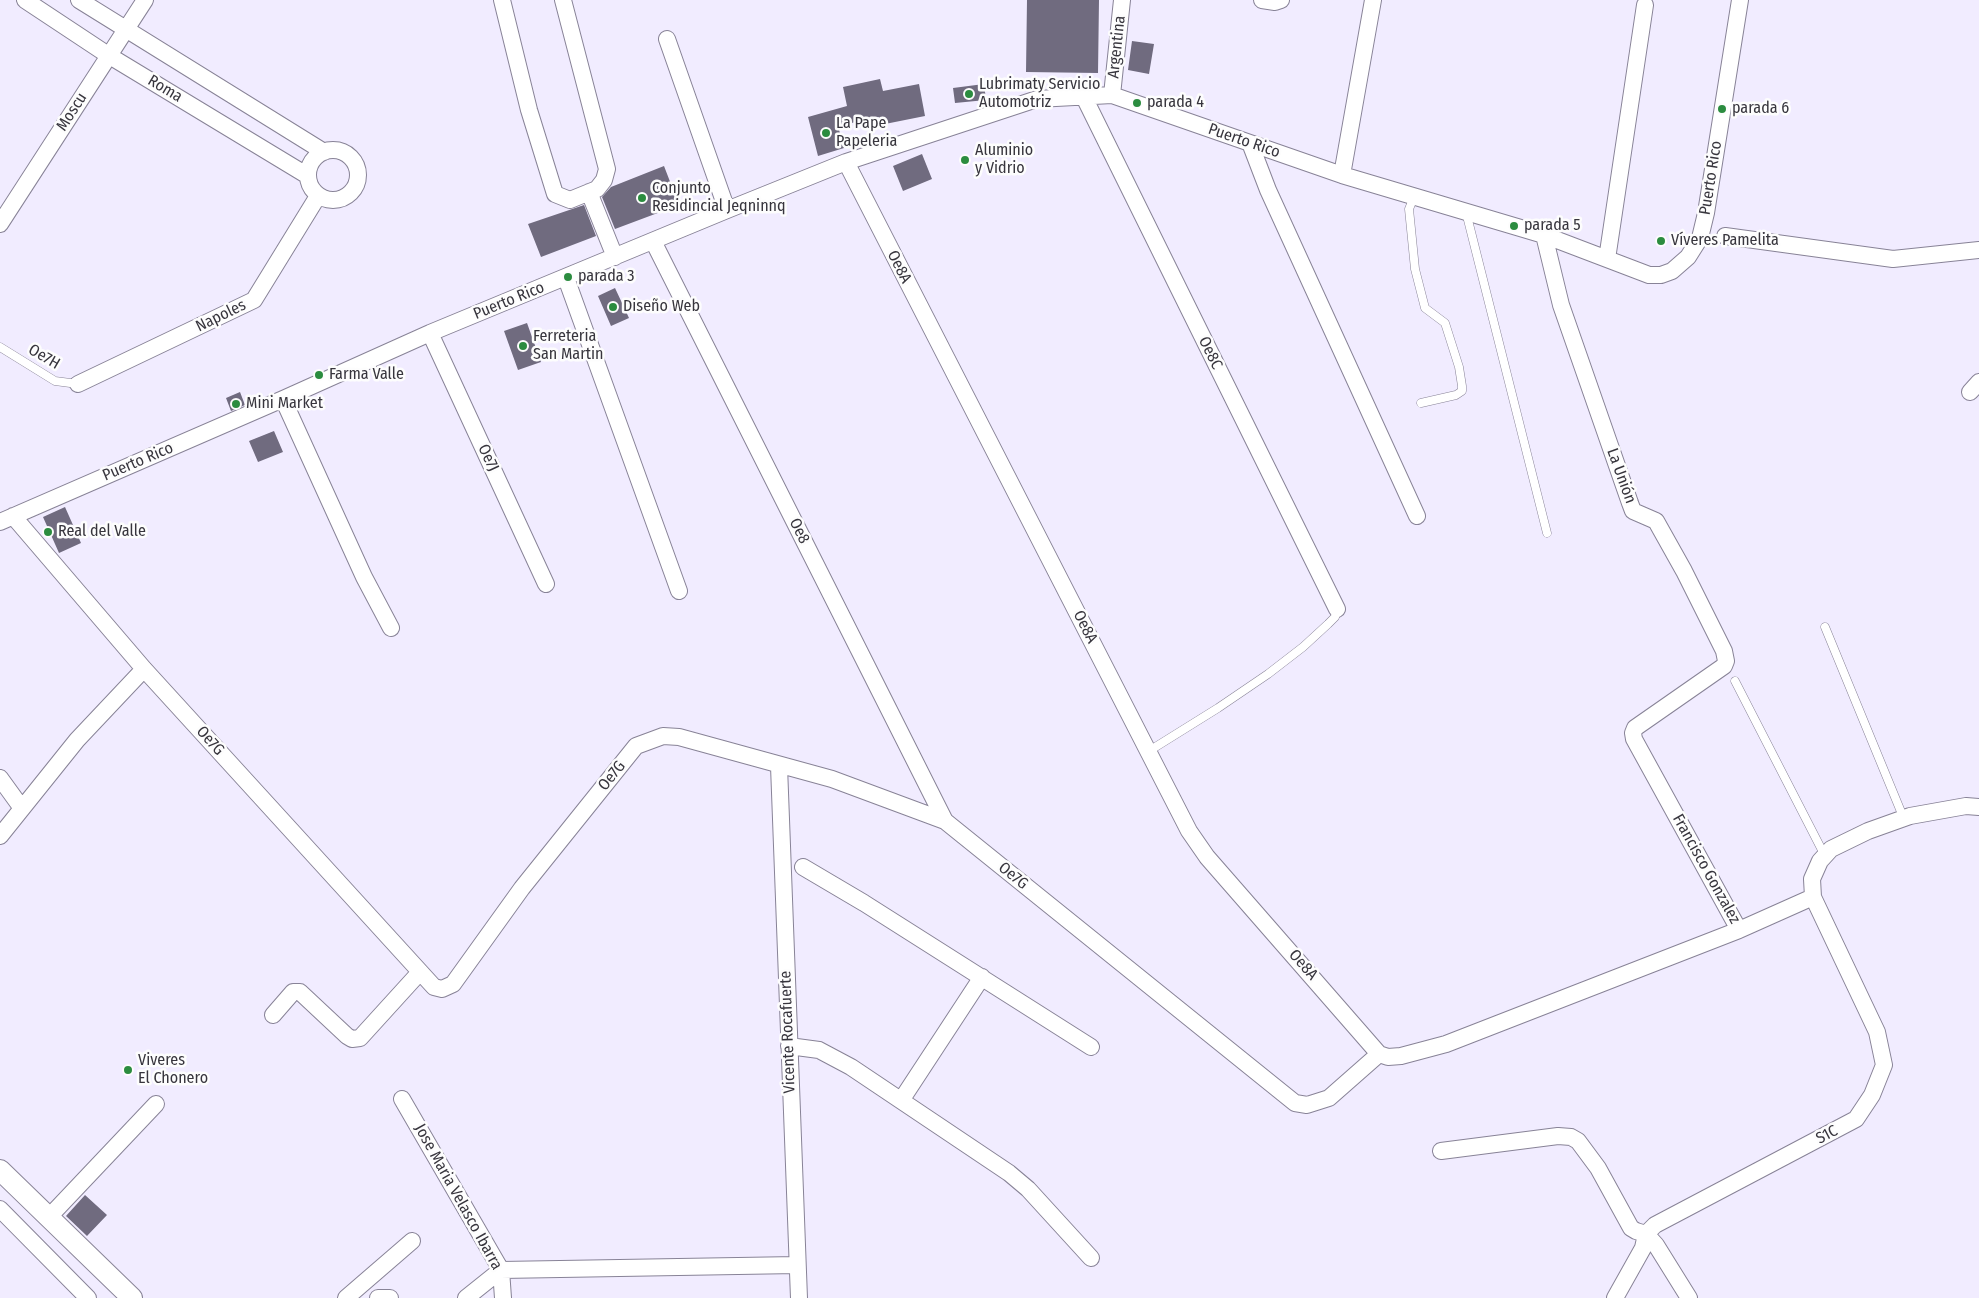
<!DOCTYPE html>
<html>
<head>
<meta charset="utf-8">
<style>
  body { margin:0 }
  canvas { display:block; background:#f1ecff }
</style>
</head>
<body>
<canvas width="1979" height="1298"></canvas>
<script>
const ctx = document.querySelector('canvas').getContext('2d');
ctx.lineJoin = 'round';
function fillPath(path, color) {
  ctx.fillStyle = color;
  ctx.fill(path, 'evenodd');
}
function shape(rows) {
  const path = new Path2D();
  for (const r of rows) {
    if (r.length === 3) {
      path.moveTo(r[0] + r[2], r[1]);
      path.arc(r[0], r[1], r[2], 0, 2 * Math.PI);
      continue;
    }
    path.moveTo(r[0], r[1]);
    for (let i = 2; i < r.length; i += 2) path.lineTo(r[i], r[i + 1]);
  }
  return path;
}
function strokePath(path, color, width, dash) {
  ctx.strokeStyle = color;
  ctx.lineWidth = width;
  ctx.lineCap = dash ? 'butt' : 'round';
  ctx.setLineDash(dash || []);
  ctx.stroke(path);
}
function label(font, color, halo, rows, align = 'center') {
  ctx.font = font + ' "Fira Sans Condensed",sans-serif';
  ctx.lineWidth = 5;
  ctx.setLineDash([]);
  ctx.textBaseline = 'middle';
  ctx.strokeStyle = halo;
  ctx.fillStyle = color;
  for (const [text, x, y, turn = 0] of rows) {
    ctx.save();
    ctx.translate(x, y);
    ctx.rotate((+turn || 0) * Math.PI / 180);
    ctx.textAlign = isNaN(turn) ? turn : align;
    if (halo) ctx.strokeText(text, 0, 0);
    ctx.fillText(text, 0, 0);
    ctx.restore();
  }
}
const building = shape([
  [1027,0,1099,0,1098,73,1026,72],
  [1132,41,1154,44,1149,74,1128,70],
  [880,79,883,91,919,84,925,116,880,125,879,117,838,126,844,148,818,156,808,117,847,106,843,87],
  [984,84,986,100,955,103,953,88],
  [922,154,932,179,903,191,893,166],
  [664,166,679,205,615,229,602,197,611,187],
  [584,205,596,236,541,257,528,224],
  [615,288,629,318,611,326,598,296],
  [527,323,541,362,518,370,504,331],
  [240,392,245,405,231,411,226,398],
  [274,431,283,452,258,462,249,441],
  [65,507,81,543,59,553,43,517],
  [85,1195,107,1215,87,1236,66,1216]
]);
const service = shape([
  [1414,197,1409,209,1415,269,1425,308,1445,323,1459,367,1462,386,1462,391,1456,395,1421,403],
  [1466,212,1547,533],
  [0,347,55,381,78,384],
  [1825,627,1904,819],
  [1735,681,1825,856],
  [1149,751,1218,708,1268,674,1303,647,1328,624,1335,617,1337,609]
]);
const minor = shape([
  [25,0,108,55,308,176],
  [79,0,324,152],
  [502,0,529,110,555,194,570,200,597,189,604,180,607,169,563,0],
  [1262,0,1275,2,1281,0],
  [667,39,727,210],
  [1112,95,1122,0],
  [1084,97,1337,609],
  [1250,143,1268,190,1417,516],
  [333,175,25],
  [846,162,1189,831,1207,857,1379,1054],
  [1342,175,1373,0],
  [589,192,615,257],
  [0,224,145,0],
  [1544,235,1561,305,1630,503,1633,511,1656,521,1684,571,1724,651,1726,661,1724,666,1635,728,1633,733,1634,739,1739,930,1813,897],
  [1725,236,1893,259,1979,250],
  [653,241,945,821],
  [1607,259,1645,5],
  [566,278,679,591],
  [430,333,546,584],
  [78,384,254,300,318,196],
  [1970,392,1979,382],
  [283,399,364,577,391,628],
  [13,516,144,669,434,987,442,989,453,984,522,888,636,746,663,736,679,737,832,779,945,821,1295,1103,1307,1105,1329,1098,1379,1054],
  [0,522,283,399,430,333,727,210,846,162,1037,99,1112,95,1342,175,1544,235,1649,275,1661,275,1672,271,1688,257,1700,238,1706,213,1740,0],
  [779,766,799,1298],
  [0,778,21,807],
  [0,836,77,740,144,669],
  [803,867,864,903,1091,1047],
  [273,1015,293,992,300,992,347,1036,352,1039,360,1038,420,972],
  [789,1046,819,1050,851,1067,1009,1173,1028,1189,1091,1258],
  [1379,1054,1388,1057,1401,1056,1446,1044,1739,930],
  [402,1099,501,1270,503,1298],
  [902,1099,982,977],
  [1441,1151,1558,1136,1571,1137,1578,1141,1598,1168,1631,1228,1636,1231,1646,1234,1656,1245,1689,1298],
  [0,1209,88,1298],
  [49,1217,156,1104],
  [346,1298,412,1241],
  [378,1298,390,1298],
  [466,1298,501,1270,797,1265],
  [1615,1298,1643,1248,1646,1234,1655,1225,1856,1119,1872,1095,1884,1065,1877,1032,1813,897,1812,879,1820,861,1831,849,1868,831,1910,816,1966,806,1979,807]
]);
const tertiary = shape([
  [0,1170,132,1298]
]);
const markers = [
  [969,94,5,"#2b8c3f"],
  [1137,103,5,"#2b8c3f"],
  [1722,109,5,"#2b8c3f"],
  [826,133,5,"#2b8c3f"],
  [965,160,5,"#2b8c3f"],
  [642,198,5,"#2b8c3f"],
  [1514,226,5,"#2b8c3f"],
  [1661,241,5,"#2b8c3f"],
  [568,277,5,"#2b8c3f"],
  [613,307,5,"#2b8c3f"],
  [523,346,5,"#2b8c3f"],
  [319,375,5,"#2b8c3f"],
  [236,404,5,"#2b8c3f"],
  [48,532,5,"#2b8c3f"],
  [128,1070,5,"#2b8c3f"]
];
const streetNames = [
  ["Argentina",1117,47,-84],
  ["Roma",165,89,31],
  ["Moscu",72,112,-57],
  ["Puerto Rico",1244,141,19],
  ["Puerto Rico",1711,178,-81],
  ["Oe8A",899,267,63],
  ["Puerto Rico",509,301,-22],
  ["Napoles",221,316,-26],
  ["Oe8C",1210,353,64],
  ["Oe7H",44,357,30],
  ["Oe7J",488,458,65],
  ["Puerto Rico",138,462,-23],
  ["La Unión",1621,476,70],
  ["Oe8",799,531,63],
  ["Oe8A",1085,627,63],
  ["Oe7G",210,741,48],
  ["Oe7G",612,776,-51],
  ["Francisco Gonzalez",1706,869,61],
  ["Oe7G",1013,876,39],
  ["Oe8A",1303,965,49],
  ["Vicente Rocafuerte",788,1032,-92],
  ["S1C",1827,1135,-28],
  ["Jose Maria Velasco Ibarra",458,1197,61]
];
const poiNames = [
  ["Lubrimaty Servicio",979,85],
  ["Automotriz",979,103],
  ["parada 4",1147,103],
  ["parada 6",1732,109],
  ["La Pape",836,124],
  ["Papeleria",836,142],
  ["Aluminio",975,151],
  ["y Vidrio",975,169],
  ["Conjunto",652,189],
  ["Residincial Jeqninnq",652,207],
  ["parada 5",1524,226],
  ["Víveres Pamelita",1671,241],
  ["parada 3",578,277],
  ["Diseño Web",623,307],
  ["Ferreteria",533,337],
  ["San Martin",533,355],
  ["Farma Valle",329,375],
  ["Mini Market",246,404],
  ["Real del Valle",58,532],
  ["Viveres",138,1061],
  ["El Chonero",138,1079]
];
fillPath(building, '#706b7f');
strokePath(service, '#888397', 9);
strokePath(minor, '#888397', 18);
strokePath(tertiary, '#888397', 22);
strokePath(service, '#fff', 8);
strokePath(minor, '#fff', 16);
strokePath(tertiary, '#fff', 20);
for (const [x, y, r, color] of markers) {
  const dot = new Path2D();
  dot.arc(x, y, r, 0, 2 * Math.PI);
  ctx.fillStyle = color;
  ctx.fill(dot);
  strokePath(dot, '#fdfdfd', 2);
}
label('16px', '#37353d', '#fdfdfd', streetNames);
label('16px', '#37353d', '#fdfdfd', poiNames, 'left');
</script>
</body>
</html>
